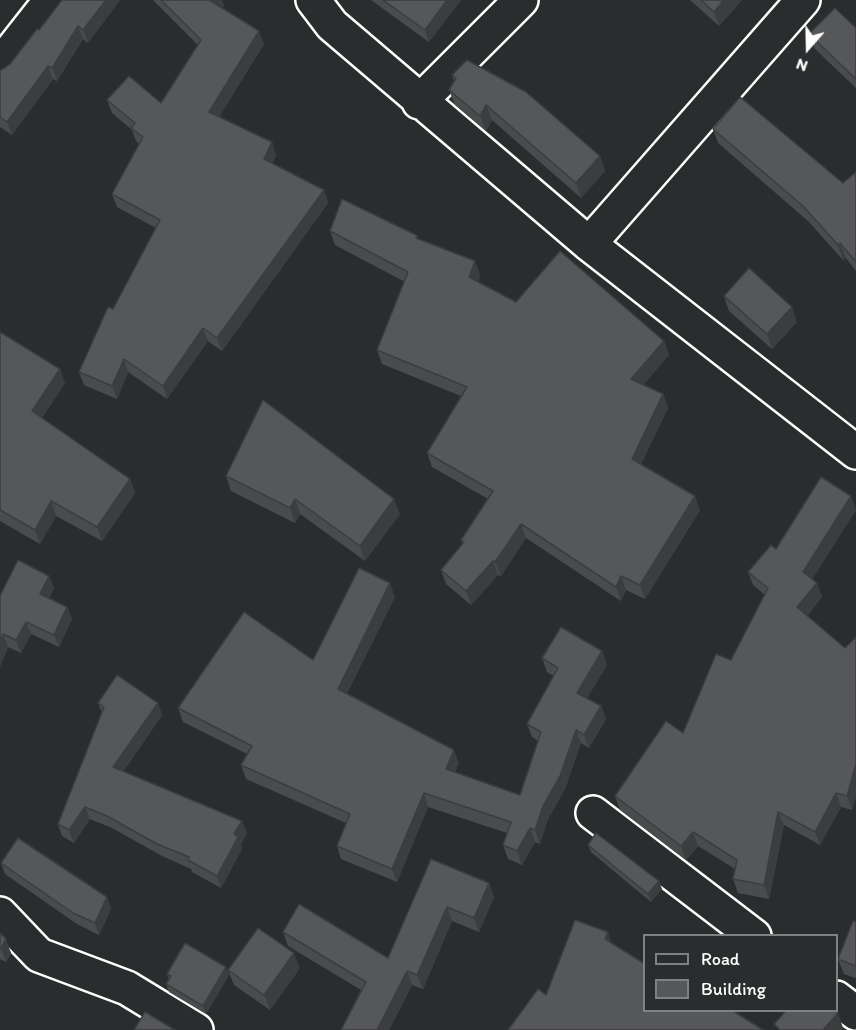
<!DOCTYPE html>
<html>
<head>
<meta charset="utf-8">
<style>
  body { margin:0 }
  #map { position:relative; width:856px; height:1030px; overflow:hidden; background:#2a2d2e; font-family:Itim,sans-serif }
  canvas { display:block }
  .legend { position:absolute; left:643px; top:934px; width:195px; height:78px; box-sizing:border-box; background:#2a2d2e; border:2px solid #7f8182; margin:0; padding:8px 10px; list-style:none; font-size:18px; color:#fff }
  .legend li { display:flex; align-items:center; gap:12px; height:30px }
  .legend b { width:30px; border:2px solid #7f8182 }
  .north { position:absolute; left:778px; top:18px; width:60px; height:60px; -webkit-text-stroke:4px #2a2d2e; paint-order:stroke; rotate:200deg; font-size:16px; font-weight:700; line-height:24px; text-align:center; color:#fff }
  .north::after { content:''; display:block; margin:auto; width:21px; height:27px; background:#fff; clip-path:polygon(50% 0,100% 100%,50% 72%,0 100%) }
</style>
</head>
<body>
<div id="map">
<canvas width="856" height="1030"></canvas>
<ul class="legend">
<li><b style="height:8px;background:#2a2d2e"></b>Road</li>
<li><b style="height:16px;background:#555758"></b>Building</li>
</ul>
<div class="north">N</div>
</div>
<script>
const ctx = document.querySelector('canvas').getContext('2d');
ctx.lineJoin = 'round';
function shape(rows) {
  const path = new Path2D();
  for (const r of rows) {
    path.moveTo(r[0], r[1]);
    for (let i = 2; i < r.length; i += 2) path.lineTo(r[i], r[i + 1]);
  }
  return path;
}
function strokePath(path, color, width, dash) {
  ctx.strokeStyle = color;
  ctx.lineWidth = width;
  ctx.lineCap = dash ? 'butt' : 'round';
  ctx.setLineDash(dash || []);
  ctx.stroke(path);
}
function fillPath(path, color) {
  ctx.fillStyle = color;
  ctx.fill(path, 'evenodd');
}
const minor = shape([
  [313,0,332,25,589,244,856,452],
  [0,65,51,0],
  [419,102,521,0],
  [589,244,803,0],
  [593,813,754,936],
  [0,914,39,955,127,988,196,1030],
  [836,998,856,1013]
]);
const wall = shape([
  [120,0,88,43,83,39,57,81,53,79,12,135,0,127,0,70,3,69,10,64,39,30],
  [153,0,222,0,224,6,222,8,264,44,219,117,276,155,272,164,324,190,328,203,222,351,208,341,167,399,128,372,117,399,84,385,79,372,156,228,117,207,112,194,139,144,136,141,132,130,112,113,107,100,161,103,198,45],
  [371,0,461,0,429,42],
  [690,0,742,0,719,26],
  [856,28,856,88,815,49,809,34],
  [452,75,600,156,605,171,581,198,492,120,486,131,455,105,449,90,454,81],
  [713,129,843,183,856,172,856,271,846,258,843,260,808,221,718,143],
  [330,231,419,239,475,261,480,275,478,282,516,302,664,341,669,355,643,385,663,394,668,408,641,464,700,510,645,599,626,590,621,601,526,538,501,576,498,575,471,605,446,584,441,570,463,544,461,540,488,499,432,467,427,453,461,396,382,364,377,350,405,282,335,245],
  [724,296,797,322,772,349,729,311],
  [0,332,65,383,42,418,130,479,135,493,102,541,56,516,40,544,0,521],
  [226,476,400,514,365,561,300,514,295,523,231,491],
  [856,510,812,579,817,583,822,597,807,616,845,648,856,637,856,796,852,810,841,807,820,845,784,825,769,899,738,893,733,879,735,869,698,846,686,860,620,810,615,796,683,733,731,660,765,595,753,585,748,572,776,549],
  [49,576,54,588,49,598,67,607,72,619,59,647,31,634,21,653,8,647,0,667,0,596],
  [395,597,347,693,459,763,455,772,520,795,538,741,532,737,527,724,554,676,547,672,542,658,602,651,607,665,587,698,601,706,606,719,589,748,581,743,565,789,548,819,540,844,535,842,522,865,508,859,503,845,507,833,428,807,397,882,341,859,337,846,346,823,246,779,241,765,247,754,183,722,178,708,313,660],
  [98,703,158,703,162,715,123,772,242,821,247,833,241,844,242,849,221,888,192,872,191,869,162,856,112,828,90,819,74,843,62,836,58,824,102,713],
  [588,845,662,889,651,902,591,852],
  [431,859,489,883,494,897,479,932,452,921,423,989,412,985,389,1030,341,1030,361,990,288,946,283,932,388,958],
  [1,863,107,897,111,909,99,935,77,924,5,874],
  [856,922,856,978,844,974,838,959],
  [0,933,11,953,6,962,0,959],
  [226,967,229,975,206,1014,169,992,166,984,169,979,167,974],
  [300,968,270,1010,234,985,228,970]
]);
const shadedWall = shape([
  [106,0,120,0,88,43,83,30],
  [212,0,222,0,224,6,216,14,211,1],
  [447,0,461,0,429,42,425,30],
  [724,0,742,0,719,26,714,12],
  [78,26,83,39,57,81,52,68],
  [259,31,264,44,214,125,209,112],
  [48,66,53,79,12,135,7,122],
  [486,105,492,120,486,131,480,116],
  [272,142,276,155,268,172,264,159],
  [600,156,605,171,581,198,576,183],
  [324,190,328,203,222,351,217,338],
  [840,243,846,258,843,260,838,245],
  [475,261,480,275,474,291,469,277],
  [792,307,797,322,772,349,767,334],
  [203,328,208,341,167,399,163,386],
  [664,341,669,355,636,393,631,379],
  [124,359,128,372,117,399,112,386],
  [60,369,65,383,37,425,32,411],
  [663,394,668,408,637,473,632,459],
  [130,479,135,493,102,541,97,527],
  [695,496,700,510,645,599,640,585],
  [851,496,856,510,808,586,803,572],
  [295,499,300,514,295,523,290,508],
  [394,499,400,514,365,561,360,546],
  [51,501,56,516,40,544,35,530],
  [521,524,526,538,501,576,495,562],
  [493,561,498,575,471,605,466,591],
  [49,576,54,588,45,607,40,594],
  [621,576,626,590,621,601,616,587],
  [390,583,395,597,342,702,338,689],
  [817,583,822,597,802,621,797,607],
  [67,607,72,619,59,647,54,635],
  [26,622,31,634,21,653,16,640],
  [3,634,8,647,0,667,0,642],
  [602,651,607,665,582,706,577,693],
  [158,703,162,715,117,780,113,767],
  [601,706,606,719,589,748,584,735],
  [576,730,581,743,565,789,548,819,540,844,535,830,543,806],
  [454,750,459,763,451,782,446,769],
  [856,764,856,796,852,810,847,796],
  [424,793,428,807,397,882,392,869],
  [836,793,841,807,820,845,815,832],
  [85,807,90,819,74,843,69,830],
  [778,812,784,825,769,899,764,885],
  [242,821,247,833,241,844,242,849,221,888,217,876,234,834],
  [530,828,535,842,522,865,517,851],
  [693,832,698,846,686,860,681,846],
  [659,881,662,889,651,902,648,894],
  [489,883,494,897,479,932,474,918],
  [107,897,111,909,99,935,95,923],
  [447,907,452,921,423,989,417,975],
  [608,932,613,947,605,939],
  [6,939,11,953,6,962,1,948],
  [294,953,300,968,270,1010,264,995],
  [226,967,229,975,206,1014,203,1006],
  [407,971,412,985,389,1030,377,1030],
  [838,1013,843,1028,842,1030,823,1030]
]);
const building = shape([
  [62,0,106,0,83,30,78,26,52,68,48,66,7,122,0,117,0,70,3,69,10,64,37,29,39,30,62,0],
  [161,0,212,0,211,1,259,31,209,112,272,142,264,159,324,190,217,338,203,328,163,386,124,359,112,386,79,372,108,307,113,309,160,220,112,194,143,137,131,128,135,123,107,100,129,76,161,103,201,40,161,0],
  [383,0,447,0,425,30,383,0],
  [701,0,724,0,714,12,701,0],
  [835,8,856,28,856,79,809,34,835,8],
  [467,60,526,92,600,156,576,183,486,105,480,116,449,90,456,78,452,75,467,60],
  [740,97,843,183,856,172,856,262,840,243,838,245,803,206,713,129,740,97],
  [342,199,418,236,416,238,475,261,469,277,516,302,560,251,664,341,631,379,663,394,632,459,695,496,640,585,621,576,616,587,521,524,495,562,493,561,466,591,441,570,464,542,461,540,493,491,427,453,467,387,377,350,408,272,330,231,342,199],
  [749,268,792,307,767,334,724,296,749,268],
  [0,332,60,369,32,411,130,479,97,527,51,501,35,530,0,510,0,332],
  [263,400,394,499,360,546,295,499,290,508,226,476,263,400],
  [821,477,851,496,803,572,817,583,797,607,845,648,856,637,856,764,847,796,836,793,815,832,778,812,764,885,733,879,737,860,693,832,681,846,615,796,666,721,683,733,716,654,731,660,768,588,748,572,771,545,776,549,821,477],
  [18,560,49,576,40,594,67,607,54,635,26,622,16,640,3,634,0,642,0,596,18,560],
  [359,568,390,583,338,689,454,750,446,769,520,795,541,732,527,724,558,668,542,658,561,627,602,651,577,693,601,706,584,735,576,730,560,776,543,806,535,830,530,828,517,851,503,845,511,822,424,793,392,869,337,846,350,814,241,765,252,746,178,708,244,612,313,660,359,568],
  [117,675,158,703,113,767,242,821,234,834,238,837,217,876,188,860,189,857,157,844,107,816,85,807,69,830,58,824,104,707,98,703,117,675],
  [596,833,659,881,648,894,588,845,596,833],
  [18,838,107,897,95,923,73,913,1,863,18,838],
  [431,859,489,883,474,918,447,907,417,975,407,971,377,1030,341,1030,366,982,283,932,299,904,388,958,431,859],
  [575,920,608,932,605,939,645,964,645,1011,733,1011,763,1030,508,1030,538,989,546,995,575,920],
  [853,921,856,922,856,966,838,959,853,921],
  [258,928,294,953,264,995,228,970,258,928],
  [0,933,6,939,1,948,0,948,0,933],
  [185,943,226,967,203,1006,166,984,171,976,167,974,185,943],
  [786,1011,835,1011,838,1013,823,1030,780,1030,774,1024,786,1011],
  [145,1012,175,1030,134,1030,145,1012]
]);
strokePath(minor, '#fff', 38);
strokePath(minor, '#2a2d2e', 33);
fillPath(wall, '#494b4c');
fillPath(shadedWall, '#3c3d3e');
fillPath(building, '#555758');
strokePath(building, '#3c3d3e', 1.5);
</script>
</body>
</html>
